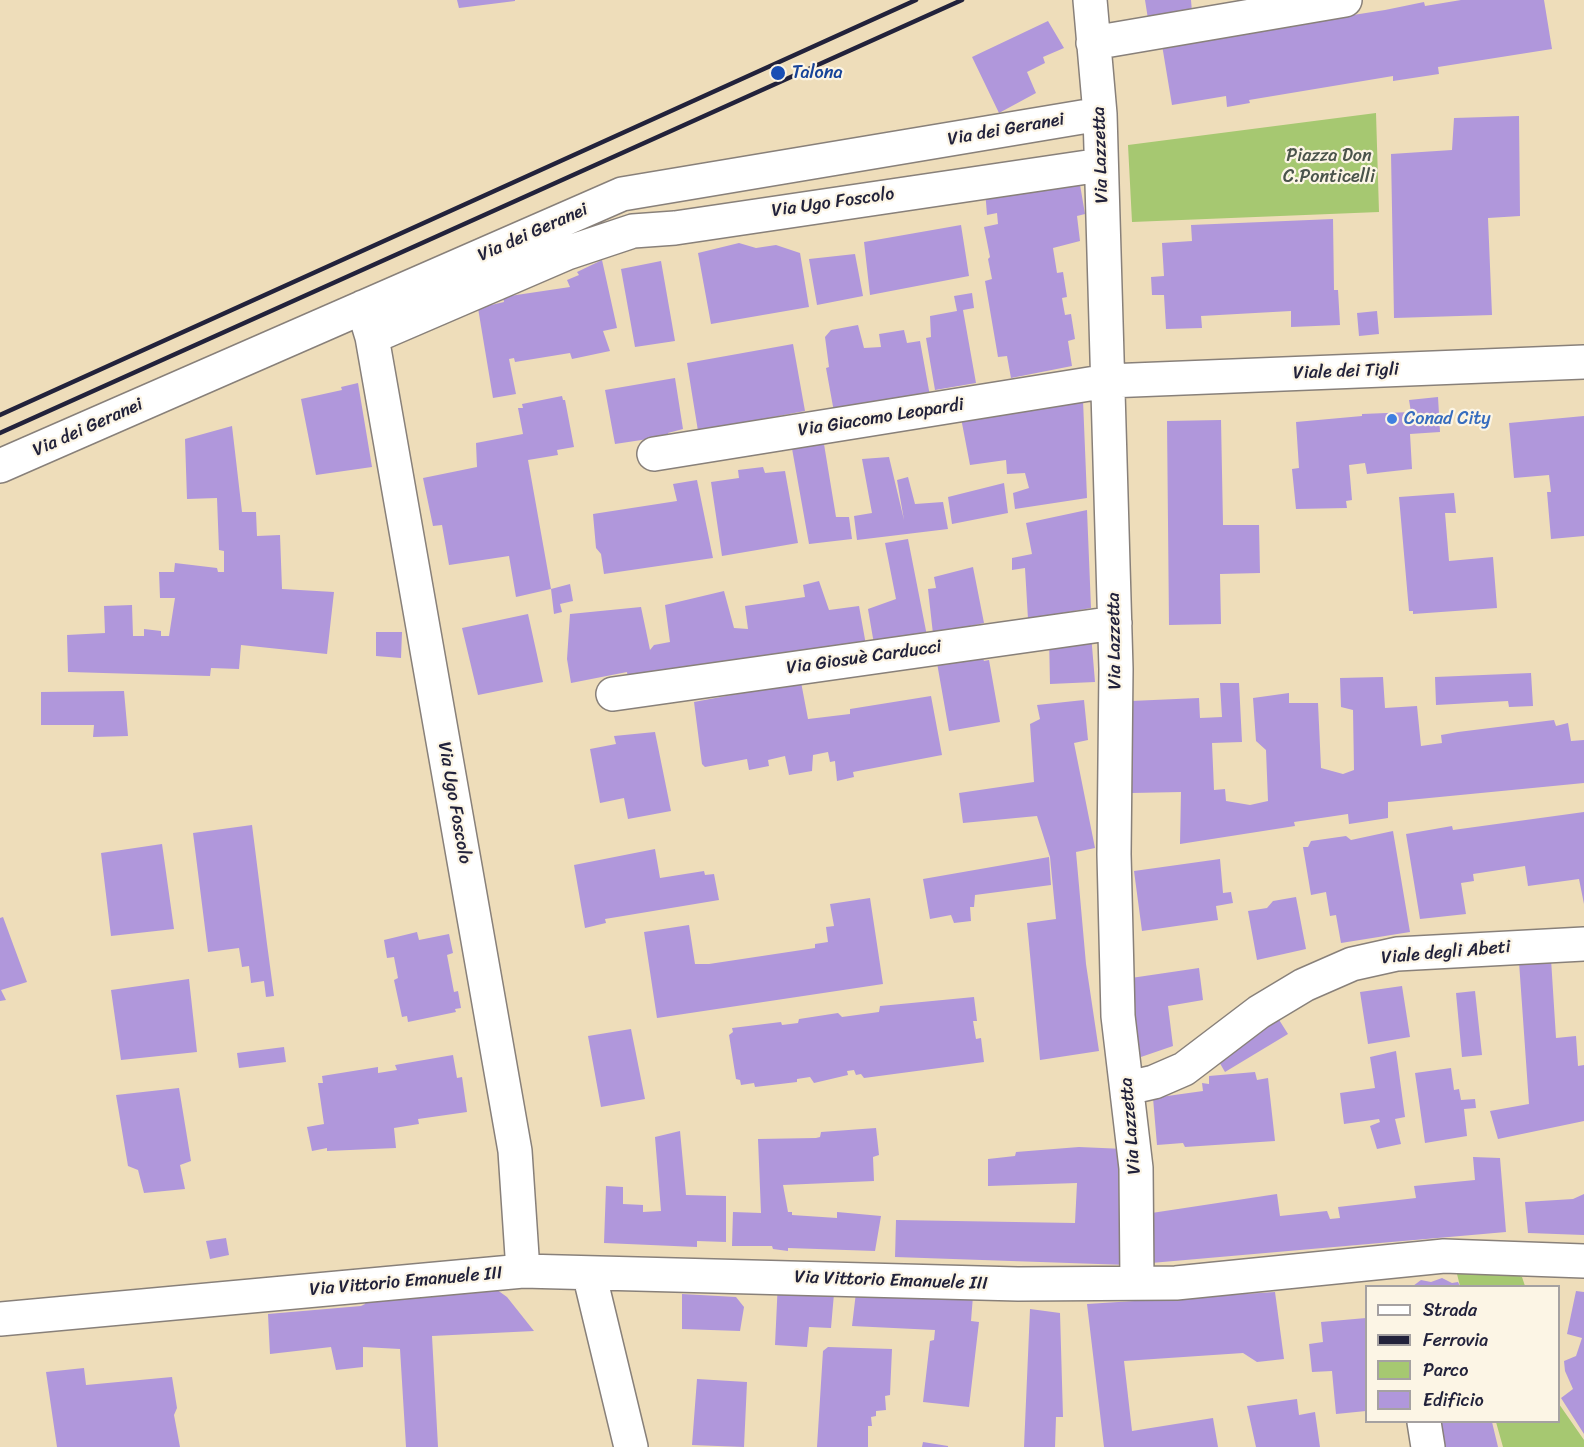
<!DOCTYPE html>
<html>
<head>
<meta charset="utf-8">
<style>
  body { margin:0 }
  #map { position:relative; width:1584px; height:1447px; overflow:hidden; background:#eeddba; font-family:Sriracha,sans-serif }
  canvas { display:block }
  .legend { position:absolute; left:1365px; top:1285px; width:195px; height:138px; box-sizing:border-box; background:#fcf5e5; border:2px solid #a5a1a1; margin:0; padding:8px 10px; list-style:none; font-size:18px; color:#22223b }
  .legend li { display:flex; align-items:center; gap:12px; height:30px }
  .legend b { width:30px; border:2px solid #a5a1a1 }
</style>
</head>
<body>
<div id="map">
<canvas width="1584" height="1447"></canvas>
<ul class="legend">
<li><b style="height:8px;background:#fff"></b>Strada</li>
<li><b style="height:8px;background:#22223b"></b>Ferrovia</li>
<li><b style="height:16px;background:#a6c871"></b>Parco</li>
<li><b style="height:16px;background:#b097db"></b>Edificio</li>
</ul>
</div>
<script>
const ctx = document.querySelector('canvas').getContext('2d');
ctx.lineJoin = 'round';
function fillPath(path, color) {
  ctx.fillStyle = color;
  ctx.fill(path, 'evenodd');
}
function shape(rows) {
  const path = new Path2D();
  for (const r of rows) {
    path.moveTo(r[0], r[1]);
    for (let i = 2; i < r.length; i += 2) path.lineTo(r[i], r[i + 1]);
  }
  return path;
}
function strokePath(path, color, width, dash) {
  ctx.strokeStyle = color;
  ctx.lineWidth = width;
  ctx.lineCap = dash ? 'butt' : 'round';
  ctx.setLineDash(dash || []);
  ctx.stroke(path);
}
function label(font, color, halo, rows, align = 'center') {
  ctx.font = font + ' Sriracha,sans-serif';
  ctx.lineWidth = 4.5;
  ctx.setLineDash([]);
  ctx.textBaseline = 'middle';
  ctx.strokeStyle = halo;
  ctx.fillStyle = color;
  for (const [text, x, y, turn = 0] of rows) {
    ctx.save();
    ctx.translate(x, y);
    ctx.rotate((+turn || 0) * Math.PI / 180);
    ctx.textAlign = isNaN(turn) ? turn : align;
    if (halo) ctx.strokeText(text, 0, 0);
    ctx.fillText(text, 0, 0);
    ctx.restore();
  }
}
const green = shape([
  [1376,113,1379,212,1132,222,1128,145],
  [1511,1272,1522,1277,1525,1286,1460,1286,1457,1274],
  [1559,1404,1584,1440,1584,1447,1503,1447,1496,1422,1558,1422]
]);
const building = shape([
  [457,0,515,0,515,1,459,8],
  [1145,0,1191,0,1192,12,1148,19],
  [1461,0,1544,0,1552,49,1438,67,1439,74,1393,81,1393,76,1249,100,1250,103,1227,107,1226,96,1172,105,1162,45,1385,10,1424,2,1425,6],
  [1048,21,1064,48,1043,57,1045,63,1027,72,1036,93,999,113,972,57],
  [1519,116,1520,216,1488,218,1492,315,1394,318,1391,154,1452,150,1454,118],
  [1079,179,1085,214,1077,216,1080,241,1053,248,1057,273,1063,272,1067,297,1062,298,1065,315,1071,314,1075,339,1068,341,1072,366,1011,378,1007,356,998,357,985,281,992,279,988,259,990,257,984,227,998,224,997,213,987,215,985,190],
  [1333,219,1334,290,1338,290,1340,325,1291,327,1291,311,1201,316,1202,328,1166,329,1164,295,1152,295,1151,277,1164,276,1162,243,1192,241,1191,225],
  [961,225,969,276,870,295,864,242],
  [739,243,756,248,776,245,800,253,809,307,711,324,698,253],
  [855,254,863,296,817,305,809,259],
  [602,260,617,328,603,331,610,351,572,359,570,353,515,362,514,358,509,359,516,394,493,398,478,308,504,302,503,297,570,287,567,280,579,275,577,272],
  [661,261,675,341,635,347,621,269],
  [972,293,974,308,963,310,976,383,935,390,926,338,931,337,930,316,957,311,954,296],
  [1377,311,1379,334,1359,336,1357,313],
  [858,325,864,348,881,347,879,334,904,330,907,343,920,341,930,396,834,412,826,368,829,367,825,337,831,330],
  [793,344,805,411,698,431,687,363],
  [675,378,683,429,668,433,668,436,615,444,605,390],
  [358,383,372,467,316,475,301,399,342,390,341,387],
  [562,396,563,400,565,400,574,447,557,450,558,455,528,460,551,589,570,584,573,601,560,604,562,612,554,614,551,589,516,597,509,556,449,565,442,525,433,526,423,478,477,467,476,443,523,434,518,408,523,408,522,404],
  [1438,397,1440,432,1410,434,1412,469,1367,474,1365,463,1349,465,1352,500,1346,501,1347,508,1296,509,1292,469,1299,468,1296,422,1362,416,1362,414,1411,412,1409,400],
  [1083,400,1087,498,1015,509,1013,493,1029,488,1025,473,1007,474,1006,460,970,465,961,418],
  [1584,416,1584,536,1551,539,1547,492,1551,492,1549,475,1514,478,1509,423],
  [1221,420,1223,525,1259,525,1260,573,1220,574,1221,624,1169,625,1167,421],
  [232,426,242,512,256,512,257,536,280,535,282,589,334,592,327,654,241,645,239,669,211,668,210,676,68,672,67,635,105,633,104,606,132,605,133,636,144,636,144,629,161,631,161,636,169,636,175,598,160,598,159,572,174,572,175,563,217,568,218,572,224,572,224,551,219,550,217,498,187,499,185,439],
  [823,438,836,517,849,517,852,539,809,544,791,443],
  [889,457,904,520,897,480,908,477,915,504,943,502,948,529,857,540,854,516,872,513,862,459],
  [763,467,765,473,785,471,798,543,722,556,711,482,739,478,738,470],
  [697,480,713,558,604,574,601,554,596,548,593,514,677,501,673,484],
  [1004,483,1008,513,952,524,948,497],
  [1454,493,1456,513,1445,513,1449,561,1493,557,1497,608,1413,614,1413,611,1409,611,1399,497],
  [1087,510,1091,608,1028,619,1025,568,1012,570,1012,558,1032,554,1026,523],
  [908,539,927,636,874,644,868,609,896,599,885,543],
  [973,567,984,623,933,634,928,589,936,588,934,577],
  [819,581,829,610,859,606,866,645,629,686,627,672,571,683,567,659,570,614,641,607,650,650,654,645,670,642,665,605,724,591,734,628,748,629,745,606,805,597,803,585],
  [528,614,543,682,478,695,462,628],
  [376,632,402,632,401,658,376,656],
  [1091,634,1095,682,1050,684,1049,637],
  [982,656,984,661,989,660,1000,722,949,731,937,663],
  [1531,673,1533,706,1509,707,1508,701,1436,705,1435,677],
  [1383,677,1385,708,1417,706,1421,746,1442,743,1441,735,1458,732,1554,720,1556,726,1568,723,1571,741,1584,740,1584,783,1388,802,1388,818,1349,824,1348,814,1294,822,1295,826,1180,844,1181,792,1132,793,1131,701,1199,698,1200,718,1222,717,1220,683,1239,683,1242,742,1212,743,1214,790,1225,789,1226,801,1250,805,1268,801,1266,750,1256,741,1253,698,1289,693,1289,703,1318,703,1321,768,1343,774,1354,770,1353,710,1341,707,1340,678],
  [801,682,808,719,850,714,850,709,931,696,942,755,853,772,854,777,837,781,835,761,830,762,828,752,813,755,812,771,789,775,785,756,768,760,769,766,749,770,747,759,705,767,702,764,694,702],
  [124,691,128,736,93,737,94,725,41,725,41,692],
  [1084,700,1088,740,1074,743,1095,848,1076,852,1086,964,1099,1051,1040,1060,1027,923,1056,919,1050,857,1037,816,963,823,959,793,1034,782,1030,724,1040,719,1037,705],
  [655,732,671,811,628,819,624,798,600,803,590,749,616,744,614,736],
  [1584,812,1584,904,1579,879,1528,886,1525,866,1473,874,1474,881,1461,883,1466,914,1420,919,1406,834,1452,826,1453,830],
  [252,825,267,944,274,996,266,997,264,981,251,983,249,966,242,967,239,948,208,952,193,833],
  [1393,831,1410,932,1341,943,1336,915,1330,916,1326,892,1311,895,1303,847,1308,847,1311,841,1346,836,1351,840],
  [162,844,174,929,111,936,101,853],
  [655,849,660,878,704,871,705,875,714,874,719,900,605,919,606,923,585,928,574,865],
  [1049,857,1051,885,975,895,974,907,970,907,971,921,954,923,951,915,930,919,923,879],
  [1220,859,1223,893,1231,892,1233,903,1216,906,1218,920,1142,931,1134,871],
  [1296,897,1306,949,1257,960,1248,911,1267,908,1273,901],
  [870,898,883,984,657,1018,644,932,689,925,695,964,709,964,815,948,815,944,828,942,826,927,834,926,830,904],
  [3,917,27,982,1,990,6,1000,0,1001,0,918],
  [417,932,419,940,449,934,453,953,447,955,454,992,458,991,461,1008,455,1009,456,1012,408,1022,407,1016,402,1017,394,980,398,978,394,957,387,958,384,940],
  [1551,959,1556,1038,1576,1036,1578,1066,1584,1065,1584,1121,1498,1139,1490,1111,1529,1104,1519,962],
  [1199,968,1203,1000,1168,1006,1173,1046,1138,1058,1132,1010,1135,1009,1131,978],
  [189,979,197,1052,121,1060,111,990],
  [1402,986,1410,1037,1368,1044,1360,992],
  [1475,991,1482,1055,1462,1057,1456,993],
  [974,997,977,1021,973,1021,976,1039,981,1038,984,1062,864,1078,861,1074,856,1075,854,1070,847,1071,848,1075,814,1083,810,1077,797,1079,797,1082,755,1087,754,1083,741,1085,740,1080,736,1079,729,1035,733,1032,732,1028,781,1022,782,1025,798,1023,799,1019,838,1013,842,1017,879,1012,880,1006],
  [1276,1015,1288,1034,1225,1072,1218,1060],
  [631,1029,645,1099,601,1107,588,1036],
  [284,1047,286,1062,239,1068,237,1053],
  [1396,1051,1405,1117,1395,1119,1401,1144,1377,1149,1370,1126,1380,1122,1379,1119,1344,1124,1340,1093,1375,1088,1370,1057],
  [453,1055,457,1078,462,1077,467,1112,418,1119,419,1124,394,1128,396,1148,327,1151,327,1148,312,1151,307,1127,324,1124,318,1083,323,1083,322,1076,378,1067,378,1073,397,1070,395,1065],
  [1451,1068,1454,1090,1459,1089,1461,1100,1475,1099,1476,1108,1464,1109,1467,1136,1425,1143,1415,1073],
  [1255,1072,1257,1080,1268,1078,1275,1141,1185,1147,1183,1143,1157,1145,1153,1098,1203,1091,1202,1083,1209,1084,1209,1076],
  [179,1088,191,1161,180,1165,185,1189,144,1193,138,1170,128,1166,116,1095],
  [876,1128,879,1155,873,1157,874,1181,783,1185,788,1212,792,1212,792,1215,837,1218,837,1212,881,1216,875,1251,788,1248,788,1251,773,1249,772,1246,732,1246,733,1212,761,1213,758,1139,816,1138,820,1137,821,1132],
  [680,1131,686,1195,726,1196,726,1242,697,1241,697,1247,604,1243,606,1186,623,1187,623,1204,643,1205,643,1212,661,1211,655,1137],
  [1079,1147,1125,1149,1127,1265,895,1257,896,1220,1075,1223,1077,1183,988,1186,988,1159,1015,1156,1016,1152],
  [1473,1157,1500,1158,1506,1232,1151,1263,1145,1214,1277,1194,1280,1216,1327,1211,1330,1219,1340,1218,1338,1207,1416,1198,1414,1186,1475,1180],
  [1584,1194,1584,1235,1528,1233,1525,1202,1573,1199],
  [226,1238,229,1255,210,1259,206,1241],
  [1442,1278,1452,1283,1458,1282,1460,1286,1413,1286,1421,1280,1431,1282],
  [778,1281,835,1282,831,1328,809,1327,807,1347,775,1345],
  [857,1284,973,1296,971,1321,979,1322,969,1407,923,1402,930,1341,934,1340,935,1330,852,1326],
  [493,1287,507,1297,534,1331,432,1336,438,1447,406,1447,400,1349,363,1347,363,1367,336,1370,331,1347,270,1354,268,1314,361,1306,365,1304,365,1301],
  [1576,1291,1584,1292,1584,1434,1561,1398,1573,1389,1565,1371,1564,1361,1576,1356,1582,1338,1567,1334],
  [1275,1292,1284,1359,1257,1362,1243,1353,1124,1361,1132,1431,1213,1418,1218,1447,1104,1447,1087,1304],
  [682,1294,736,1297,744,1307,740,1331,682,1329],
  [1030,1309,1060,1313,1063,1417,1056,1417,1055,1447,1024,1447],
  [1366,1318,1366,1411,1336,1414,1332,1371,1312,1372,1309,1344,1323,1342,1321,1322],
  [828,1347,892,1349,890,1395,885,1396,886,1410,876,1411,876,1416,871,1417,872,1426,868,1426,868,1447,817,1447,823,1351],
  [84,1368,86,1385,172,1377,177,1408,174,1415,180,1447,57,1447,46,1372],
  [697,1379,747,1382,744,1447,692,1445],
  [1297,1399,1299,1415,1315,1412,1320,1447,1256,1447,1247,1406],
  [1441,1422,1492,1422,1498,1447,1444,1447],
  [923,1442,948,1446,948,1447,922,1447]
]);
const minor = shape([
  [1090,0,1100,114,1116,669,1114,854,1118,1016,1136,1168,1137,1281],
  [1093,43,1345,0],
  [363,307,372,337,515,1151,523,1271],
  [372,337,567,253,633,231,675,228,1101,165],
  [654,454,1108,381,1584,362],
  [0,466,622,194,1100,114],
  [613,694,1115,623],
  [1128,1088,1154,1082,1184,1069,1259,1012,1304,985,1352,964,1397,954,1584,944],
  [589,1273,631,1447],
  [0,1319,523,1271,1018,1284,1176,1283,1444,1256,1584,1261],
  [1424,1422,1428,1447]
]);
const rail = shape([
  [0,415,916,0],
  [0,433,962,0]
]);
const markers = [
  [778,73,8,"#1a4fb4"],
  [1392,419,6,"#3f7fe0"]
];
const transitNames = [
  ["Talona",792,73]
];
const streetNames = [
  ["Via dei Geranei",1006,130,-10],
  ["Via Lazzetta",1101,155,-92],
  ["Via Ugo Foscolo",833,203,-8],
  ["Via dei Geranei",533,233,-24],
  ["Viale dei Tigli",1346,372,-2],
  ["Via Giacomo Leopardi",881,418,-9],
  ["Via dei Geranei",88,428,-24],
  ["Via Lazzetta",1115,641,-91],
  ["Via Giosuè Carducci",864,658,-8],
  ["Via Ugo Foscolo",454,803,80],
  ["Viale degli Abeti",1446,953,-5],
  ["Via Lazzetta",1131,1126,-95],
  ["Via Vittorio Emanuele III",891,1281,2],
  ["Via Vittorio Emanuele III",406,1282,-5]
];
const parkNames = [
  ["Piazza Don",1329,156],
  ["C.Ponticelli",1329,177]
];
const shopNames = [
  ["Conad City",1404,419]
];
fillPath(green, '#a6c871');
fillPath(building, '#b097db');
strokePath(minor, '#88807a', 36);
strokePath(minor, '#fff', 33);
strokePath(rail, '#22223b', 4.5);
for (const [x, y, r, color] of markers) {
  const dot = new Path2D();
  dot.arc(x, y, r, 0, 2 * Math.PI);
  ctx.fillStyle = color;
  ctx.fill(dot);
  strokePath(dot, '#fcf5e5', 2);
}
label('18px', '#164399', '#fcf5e5', transitNames, 'left');
label('18px', '#22223b', '#fcf5e5', streetNames);
label('18px', '#4a544b', '#fcf5e5', parkNames);
label('18px', '#366cbe', '#fcf5e5', shopNames, 'left');
</script>
</body>
</html>
